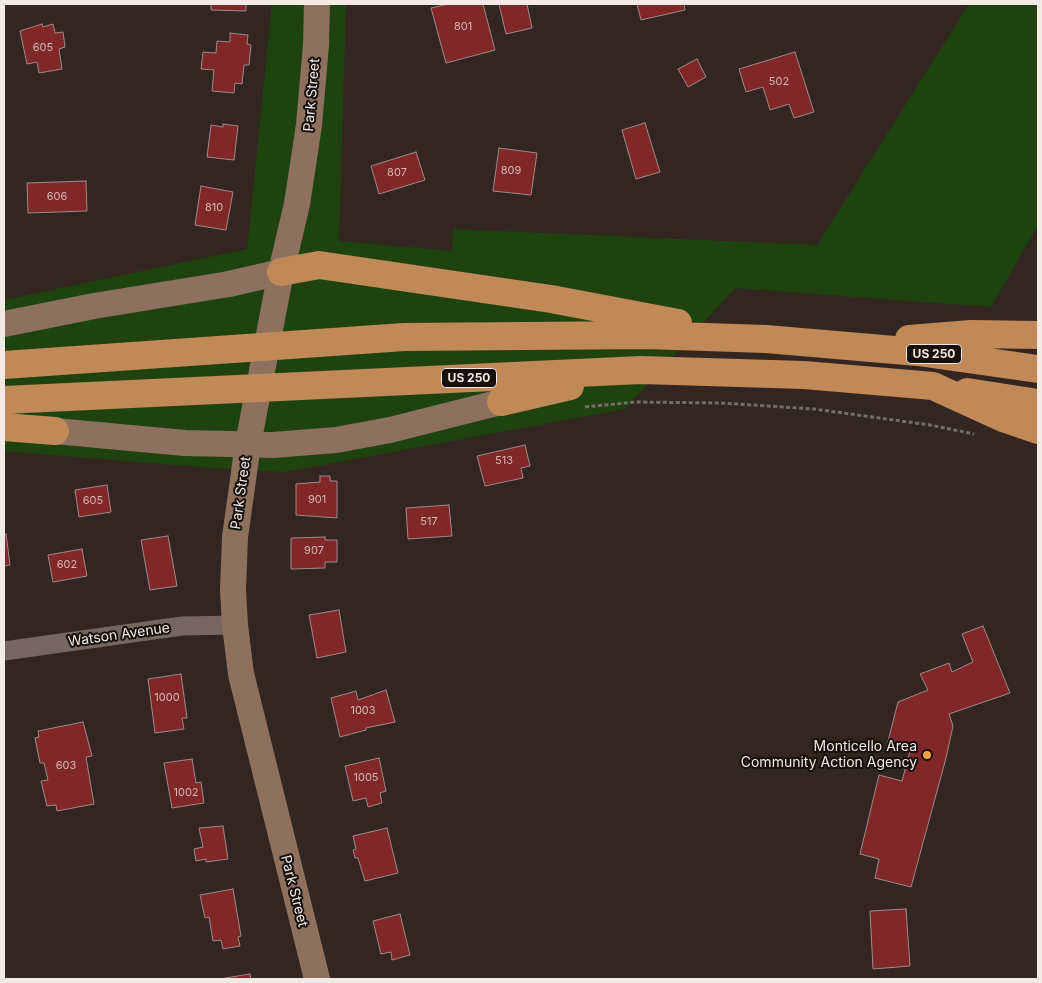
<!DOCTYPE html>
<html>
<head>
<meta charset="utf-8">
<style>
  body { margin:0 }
  #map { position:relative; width:1042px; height:983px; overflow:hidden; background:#33251f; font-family:Inter,sans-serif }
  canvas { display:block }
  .frame { position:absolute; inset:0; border:5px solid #f3e9e5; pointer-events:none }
</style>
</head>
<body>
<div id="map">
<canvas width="1042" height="983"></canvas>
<div class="frame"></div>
</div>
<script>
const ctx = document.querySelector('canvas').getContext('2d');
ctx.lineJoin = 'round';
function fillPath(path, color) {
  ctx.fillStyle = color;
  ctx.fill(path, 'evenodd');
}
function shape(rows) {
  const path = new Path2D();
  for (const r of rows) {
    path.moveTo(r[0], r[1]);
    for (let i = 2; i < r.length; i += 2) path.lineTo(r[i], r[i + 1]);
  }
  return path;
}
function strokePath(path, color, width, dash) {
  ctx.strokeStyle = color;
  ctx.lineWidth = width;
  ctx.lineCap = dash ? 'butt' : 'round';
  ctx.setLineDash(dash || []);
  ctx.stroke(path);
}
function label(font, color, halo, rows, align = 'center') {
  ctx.font = font + ' Inter,sans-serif';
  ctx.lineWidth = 4;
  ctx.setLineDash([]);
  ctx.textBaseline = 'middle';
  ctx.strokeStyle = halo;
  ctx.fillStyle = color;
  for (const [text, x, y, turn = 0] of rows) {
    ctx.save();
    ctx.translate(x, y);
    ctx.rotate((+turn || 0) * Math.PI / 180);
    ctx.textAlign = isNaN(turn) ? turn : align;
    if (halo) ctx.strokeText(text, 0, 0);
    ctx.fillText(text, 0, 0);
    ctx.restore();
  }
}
const green = shape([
  [272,4,346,4,339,241,452,251,453,229,817,245,969,4,1038,4,1038,225,991,307,735,288,625,409,285,472,211,468,4,451,4,300,247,249]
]);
const building = shape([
  [211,4,246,4,246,11,211,10,211,4],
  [448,4,483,4,495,50,446,63,431,8,448,4],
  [499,4,527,4,532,28,506,34,499,4],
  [637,4,684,4,685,10,641,20,637,4],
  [42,24,43,27,53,24,55,33,63,32,65,47,59,49,62,69,39,73,37,62,27,64,20,31,42,24],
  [230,33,248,35,247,44,251,45,249,65,244,65,242,84,235,83,234,93,212,91,214,70,201,69,203,52,216,53,217,41,230,42,230,33],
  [795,52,814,112,794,118,789,104,770,110,763,87,746,92,739,69,795,52],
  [697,59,706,77,688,87,678,69,697,59],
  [645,123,660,172,636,179,622,130,645,123],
  [223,124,238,126,234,160,207,157,211,125,223,127,223,124],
  [499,148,537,153,531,195,493,191,499,148],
  [416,152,425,180,379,194,371,166,416,152],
  [86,181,87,211,28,213,27,183,86,181],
  [201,186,233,192,226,230,195,225,201,186],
  [525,445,530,466,521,468,523,478,485,486,477,456,525,445],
  [320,476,330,476,330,481,337,481,337,518,296,515,296,484,320,482,320,476],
  [107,485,111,512,79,517,75,490,107,485],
  [449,505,452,536,408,539,406,508,449,505],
  [6,534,10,565,4,566,4,535,6,534],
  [168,536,177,586,150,590,141,540,168,536],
  [325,537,325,540,337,540,337,562,325,562,325,568,291,569,291,538,325,537],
  [82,549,87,576,53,582,48,555,82,549],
  [339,610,346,652,317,658,309,615,339,610],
  [983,626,1010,693,949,714,953,726,946,758,911,887,875,878,879,859,860,854,879,775,902,781,910,751,887,745,898,702,928,690,920,674,949,663,952,672,973,662,962,634,983,626],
  [181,674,187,718,182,718,184,729,155,733,148,679,181,674],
  [386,690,395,722,366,728,366,730,340,737,331,698,356,691,358,700,386,690],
  [83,722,92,756,86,757,94,804,57,811,56,805,47,806,41,781,48,780,44,763,40,763,35,738,39,737,38,731,83,722],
  [379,758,386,791,380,793,382,803,368,807,366,798,353,801,345,766,379,758],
  [192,759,196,783,201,782,204,803,172,808,164,763,192,759],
  [223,826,228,859,206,862,206,859,196,861,194,849,203,847,199,828,223,826],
  [387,828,398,873,365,881,358,858,355,858,353,850,356,849,353,836,387,828],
  [233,889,241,936,238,937,240,946,223,949,221,940,213,941,209,917,205,918,200,895,233,889],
  [906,909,910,966,873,969,870,911,906,909],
  [400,914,410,955,392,960,391,952,381,954,373,921,400,914],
  [250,974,251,979,219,979,250,974]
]);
const path = shape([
  [585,407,635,402,721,403,814,409,930,425,974,434]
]);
const street = shape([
  [4,651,182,626,235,625]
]);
const secondary = shape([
  [4,324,94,306,229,284,281,272],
  [55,431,185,443,273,445,336,440,390,430,501,402],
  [317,979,241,674,235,625,233,590,235,537,248,444,281,272,297,204,309,125,316,45,317,4]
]);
const highway = shape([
  [281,272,319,265,551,299,678,323],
  [909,339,971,334,1038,335],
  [4,365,404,337,646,335,766,339,918,352,1038,369],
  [967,392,1038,403],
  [4,400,641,370,804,375,933,386,1003,418,1038,430],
  [501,402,570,386],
  [4,427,55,431]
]);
const markers = [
  [927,755,5,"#f5a345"]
];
const numberNames = [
  ["801",463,27],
  ["605",43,48],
  ["502",779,82],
  ["809",511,171],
  ["807",397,173],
  ["606",57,197],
  ["810",214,208],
  ["513",504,461],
  ["901",317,500],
  ["605",93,501],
  ["517",429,522],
  ["907",314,551],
  ["602",67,565],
  ["1000",167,698],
  ["1003",363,711],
  ["603",66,766],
  ["1005",366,778],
  ["1002",186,793]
];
const shields = [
  [934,354,55],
  [469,378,55]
];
const shieldNames = [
  ["US 250",934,354],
  ["US 250",469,378]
];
const streetNames = [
  ["Park Street",312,95,-85],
  ["Park Street",241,493,-82],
  ["Watson Avenue",119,635,-8],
  ["Park Street",294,891,76]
];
const poiNames = [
  ["Monticello Area",917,747],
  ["Community Action Agency",917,763]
];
fillPath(green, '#1f430f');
fillPath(building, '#7f2729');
strokePath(building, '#9f8b89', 1);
strokePath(path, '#786c66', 3, [4, 2.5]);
strokePath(street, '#77665f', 19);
strokePath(secondary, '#8d705d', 26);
strokePath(highway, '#c18958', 28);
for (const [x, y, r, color] of markers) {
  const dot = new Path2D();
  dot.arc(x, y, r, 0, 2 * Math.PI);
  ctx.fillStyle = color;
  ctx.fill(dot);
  strokePath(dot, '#16100d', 2);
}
label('11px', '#d6b8b6', null, numberNames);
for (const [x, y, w] of shields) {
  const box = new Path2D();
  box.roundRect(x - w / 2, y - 9.5, w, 19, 4);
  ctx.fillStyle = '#16100d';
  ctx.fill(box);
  strokePath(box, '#f3e9e5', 1);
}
label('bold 12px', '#f3e9e5', null, shieldNames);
label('14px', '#f3e9e5', '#16100d', streetNames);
label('14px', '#f3e9e5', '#16100d', poiNames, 'right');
</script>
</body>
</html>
